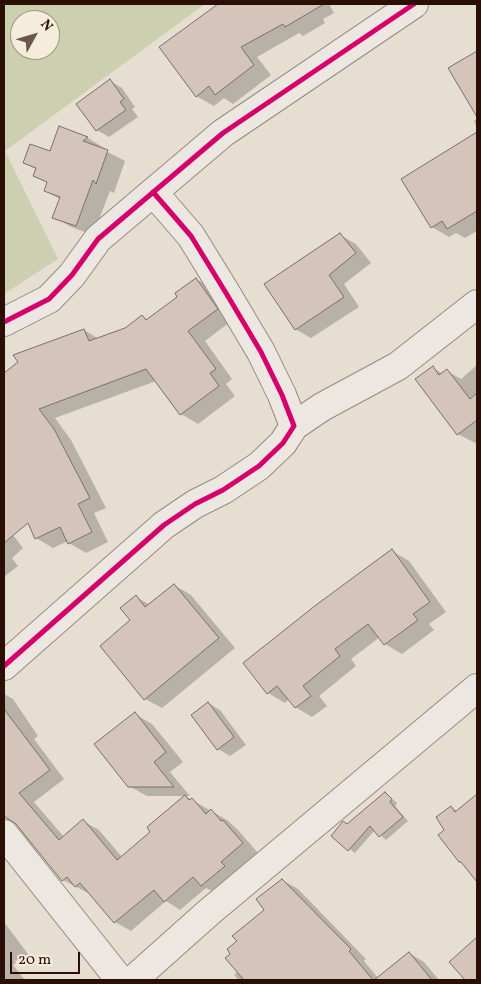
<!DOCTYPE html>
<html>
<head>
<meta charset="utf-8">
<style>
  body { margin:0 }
  #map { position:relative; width:481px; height:984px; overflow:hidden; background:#e6ded1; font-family:Vollkorn,serif }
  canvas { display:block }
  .frame { position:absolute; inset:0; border:5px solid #2b0f05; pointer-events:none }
  .north { position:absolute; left:10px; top:10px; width:50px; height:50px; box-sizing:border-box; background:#f5ecdb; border:1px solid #a49485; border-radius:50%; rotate:51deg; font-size:14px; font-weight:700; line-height:20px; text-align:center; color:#2b0f05 }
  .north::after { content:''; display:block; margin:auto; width:18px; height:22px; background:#6c574c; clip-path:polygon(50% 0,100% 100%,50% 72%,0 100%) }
  .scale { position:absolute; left:10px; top:952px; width:70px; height:22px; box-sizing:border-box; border:2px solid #2b0f05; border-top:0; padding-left:6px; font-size:15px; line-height:18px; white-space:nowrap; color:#2b0f05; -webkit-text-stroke:4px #f5ecdb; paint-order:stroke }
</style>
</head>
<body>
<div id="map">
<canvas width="481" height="984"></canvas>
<div class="frame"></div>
<div class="north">N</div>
<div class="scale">20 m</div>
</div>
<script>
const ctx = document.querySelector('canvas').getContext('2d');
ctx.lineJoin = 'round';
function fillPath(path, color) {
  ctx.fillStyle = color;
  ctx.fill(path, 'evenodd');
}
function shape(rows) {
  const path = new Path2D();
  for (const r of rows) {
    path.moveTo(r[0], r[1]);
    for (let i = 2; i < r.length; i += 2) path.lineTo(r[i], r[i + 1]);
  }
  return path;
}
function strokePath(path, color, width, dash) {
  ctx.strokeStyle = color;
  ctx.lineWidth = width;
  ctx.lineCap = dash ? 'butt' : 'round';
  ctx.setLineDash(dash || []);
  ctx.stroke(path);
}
const green = shape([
  [4,4,205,4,5,151,58,259,4,294],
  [20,20,50,20,50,50,20,50]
]);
const shadow = shape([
  [220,4,329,4,334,13,323,19,325,23,303,36,299,33,257,57,271,75,233,104,224,98,214,106,196,96,160,48],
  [477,52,477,114,450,69],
  [110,81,122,88,135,107,132,109,138,117,109,137,97,130,78,104],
  [477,119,477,128,474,121],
  [59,128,88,138,104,148,102,149,125,161,114,193,110,191,93,235,71,227,54,217,60,199,45,191,48,183,34,176,37,170,25,163,50,153],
  [477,134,477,231,465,238,456,233,449,237,432,227,403,180],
  [340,235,356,244,371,263,344,284,359,307,311,338,295,329],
  [196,279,213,289,234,319,205,341,232,379,226,384,235,396,198,424,181,414,156,381,55,418,71,440,106,508,94,513,108,542,86,553,69,543,68,541,53,548,36,538,15,477,4,462,4,375,19,363,84,330,99,339,125,329,142,316,148,320,179,297],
  [477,365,477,442,475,443,458,434,433,368,443,374,447,371,461,379],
  [4,523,23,548,12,558,18,566,4,577],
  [392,551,409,561,446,612,429,624,434,630,402,654,385,644,380,637,351,659,356,666,319,696,327,706,312,717,295,707,289,699,285,703,268,693],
  [174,585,191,595,235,648,162,708,145,699,136,597,150,605],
  [4,694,13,699,38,736,34,739,64,779,34,802,64,837,83,821,99,830,122,857,152,832,185,796,227,820,238,830,258,853,236,872,218,894,206,888,180,910,166,901,131,931,115,922,92,895,63,880,4,802],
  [208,703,220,710,246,745,230,756,218,749],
  [135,714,152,724,183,762,170,772,190,796,147,796,129,786],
  [385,793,397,803,395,806,408,821,386,840,375,830,355,853,333,836,348,825],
  [476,797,477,797,477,880,464,864,460,862,446,830,451,807,457,811],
  [282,880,298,889,366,959,364,961,378,978,409,953,424,962,439,980,239,980,234,975,238,971,232,954,238,941,266,910],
  [4,922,28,954,13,965,25,980,4,980]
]);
const building = shape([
  [218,4,324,4,285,27,283,24,241,47,254,65,215,95,209,86,196,97,159,47,218,4],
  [477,51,477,117,448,68,477,51],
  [110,79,124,99,120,102,126,110,96,131,76,104,110,79],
  [59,126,88,137,83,141,108,150,96,184,93,180,76,226,52,218,60,197,44,191,47,182,33,176,36,168,23,163,30,144,50,151,59,126],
  [477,132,477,211,447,229,442,221,431,228,401,179,477,132],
  [340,233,356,253,329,275,344,297,295,330,264,284,340,233],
  [196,278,218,309,188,331,216,369,210,373,219,386,180,415,146,369,39,409,54,429,90,498,78,504,92,532,68,544,60,527,35,539,28,523,4,543,4,373,18,362,13,355,84,329,89,341,125,328,142,315,146,320,177,297,175,293,196,278],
  [433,366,439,375,447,369,470,399,477,393,477,420,457,435,415,379,433,366],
  [392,549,430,602,413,614,418,620,384,645,368,624,335,649,340,656,303,686,311,696,295,708,277,686,267,694,243,663,316,605,392,549],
  [174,584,219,638,144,700,100,646,130,620,120,608,136,595,145,607,174,584],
  [208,702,234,737,217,750,191,715,208,702],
  [4,709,50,770,19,793,59,840,83,819,117,860,150,832,147,827,185,795,189,800,192,798,206,814,211,809,221,821,223,820,243,843,221,862,225,866,201,886,193,877,164,902,154,890,114,923,80,883,75,887,67,877,62,881,16,824,4,816,4,709],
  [135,712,166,752,154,762,174,787,128,787,94,744,135,712],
  [385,792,392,799,390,802,403,817,379,837,370,826,348,851,331,836,343,821,347,824,385,792],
  [477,794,477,882,461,862,459,862,438,835,444,830,436,817,451,806,455,812,477,794],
  [282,879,351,949,349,951,373,980,244,980,225,958,230,954,227,949,237,941,232,936,264,910,256,899,282,879],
  [477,937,477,980,465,980,449,962,477,937],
  [409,952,432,980,374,980,409,952]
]);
const minor = shape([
  [4,322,49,299,72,275,98,239,223,133,414,4],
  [294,426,322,407,398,366,477,304],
  [4,666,164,525,195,504,223,490,259,466,283,443,294,426,282,395,261,352,226,293,191,236,153,192],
  [4,834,120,980],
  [133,980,208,913,477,688]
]);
const cycleway = shape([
  [4,322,49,299,72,275,98,239,223,133,414,4],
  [4,666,164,525,195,504,223,490,259,466,283,443,294,426,282,395,261,352,226,293,191,236,153,192]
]);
fillPath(green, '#cdcfb1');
fillPath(shadow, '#0003');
fillPath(building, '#d5c4ba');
strokePath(building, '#796f67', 1);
strokePath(minor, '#948b82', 30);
strokePath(minor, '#ece7e0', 28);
strokePath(cycleway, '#d6006c', 5);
</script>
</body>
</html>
